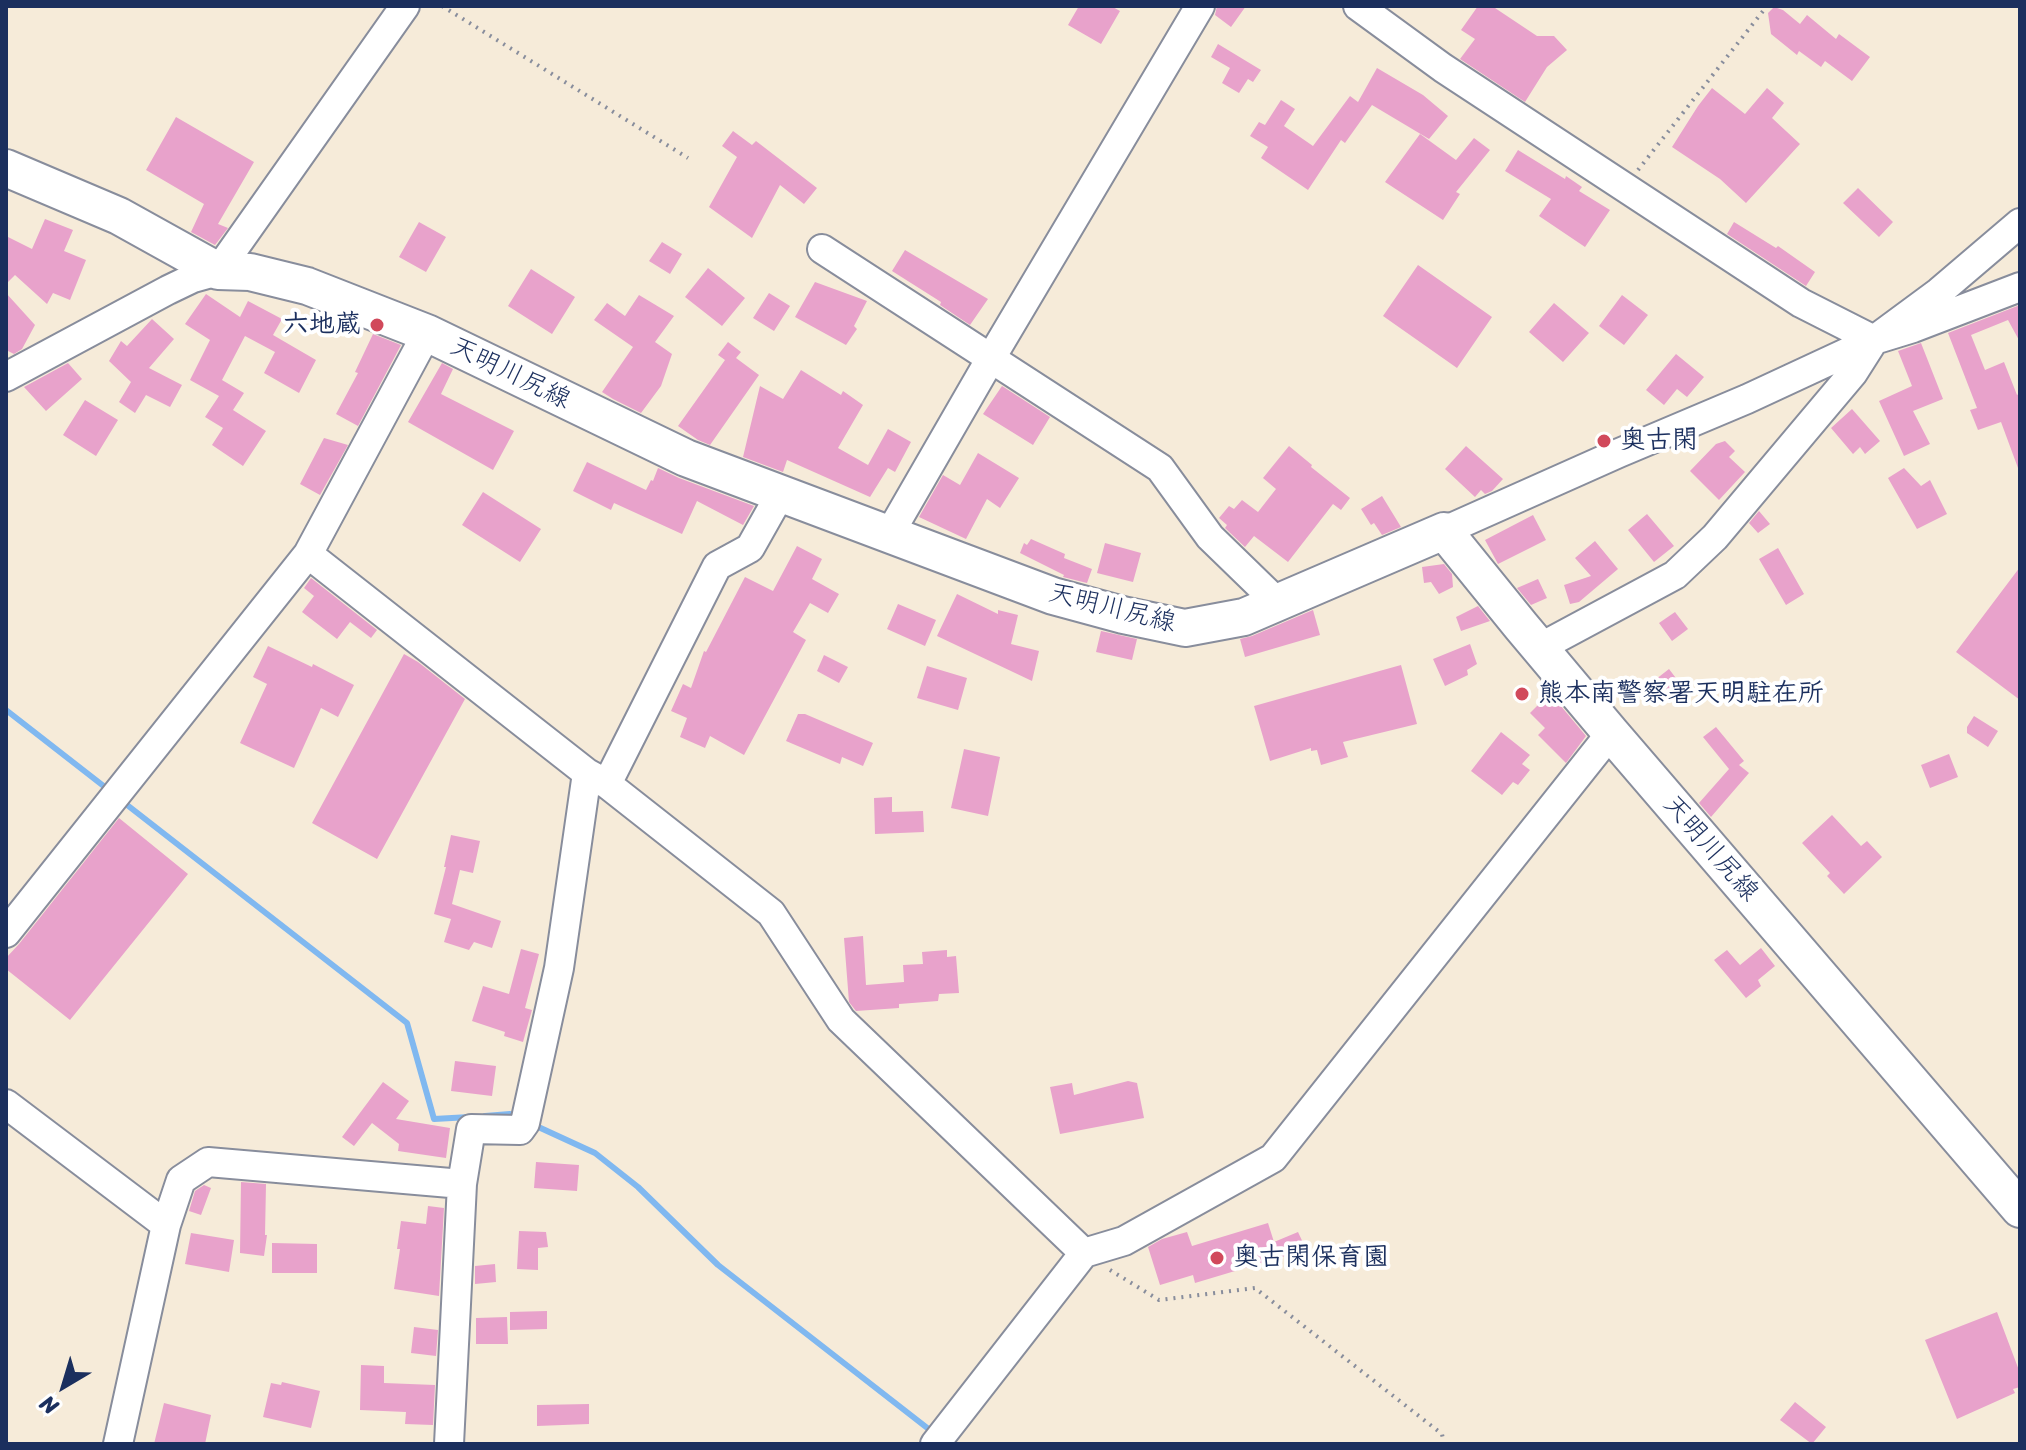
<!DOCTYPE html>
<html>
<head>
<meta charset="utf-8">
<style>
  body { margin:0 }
  #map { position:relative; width:2026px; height:1450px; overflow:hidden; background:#f6ebd9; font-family:Sriracha,sans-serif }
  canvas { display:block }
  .frame { position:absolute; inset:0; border:8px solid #1b2f5e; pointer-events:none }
  .north { position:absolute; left:24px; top:1346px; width:80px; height:80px; -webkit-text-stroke:6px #fff; paint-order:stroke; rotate:218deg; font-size:22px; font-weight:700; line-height:32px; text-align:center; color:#1b2f5e }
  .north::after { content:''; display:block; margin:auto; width:28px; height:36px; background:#1b2f5e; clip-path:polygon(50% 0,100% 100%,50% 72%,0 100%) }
</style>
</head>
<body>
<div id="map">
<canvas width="2026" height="1450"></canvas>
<div class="frame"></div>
<div class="north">N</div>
</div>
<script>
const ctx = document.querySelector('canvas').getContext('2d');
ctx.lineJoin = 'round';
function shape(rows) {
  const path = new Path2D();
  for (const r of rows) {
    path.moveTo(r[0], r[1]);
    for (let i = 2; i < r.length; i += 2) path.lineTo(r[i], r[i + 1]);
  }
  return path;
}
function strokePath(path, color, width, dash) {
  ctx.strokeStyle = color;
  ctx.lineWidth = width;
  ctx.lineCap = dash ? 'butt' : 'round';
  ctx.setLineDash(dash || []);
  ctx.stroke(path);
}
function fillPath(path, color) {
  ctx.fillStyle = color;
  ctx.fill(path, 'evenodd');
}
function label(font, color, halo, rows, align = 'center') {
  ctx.font = font + ' Sriracha,"Klee One",sans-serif';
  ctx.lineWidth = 8;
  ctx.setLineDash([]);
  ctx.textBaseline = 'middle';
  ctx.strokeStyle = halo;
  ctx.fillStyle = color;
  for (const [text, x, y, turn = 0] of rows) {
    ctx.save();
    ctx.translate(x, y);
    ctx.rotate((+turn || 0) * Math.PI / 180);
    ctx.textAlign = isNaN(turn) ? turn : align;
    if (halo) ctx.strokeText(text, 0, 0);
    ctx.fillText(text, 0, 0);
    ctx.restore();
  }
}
const stream = shape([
  [6,710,110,791],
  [122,801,407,1023,434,1119,470,1117],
  [485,1116,510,1114,517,1117],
  [534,1125,595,1153,638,1187,718,1265,935,1434]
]);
const building = shape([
  [1079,6,1111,6,1120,11,1101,44,1068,25],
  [1217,6,1246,6,1231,27,1215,15],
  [1478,6,1492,6,1537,36,1554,36,1567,50,1547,67,1525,102,1460,59,1475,39,1461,30],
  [1774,7,1783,10,1800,24,1807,15,1836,39,1839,34,1870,57,1852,81,1825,61,1821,67,1799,51,1797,55,1771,34,1768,13],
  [1218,44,1261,70,1253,82,1248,79,1239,93,1222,83,1230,68,1211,57],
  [1377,68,1423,95,1448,116,1429,139,1372,105,1345,143,1341,140,1308,190,1261,158,1268,147,1250,136,1259,122,1265,125,1281,100,1295,109,1284,126,1313,146,1350,96,1358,102],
  [1712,88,1745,114,1767,88,1784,103,1772,118,1800,144,1746,203,1720,179,1672,147,1698,106],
  [176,117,254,162,218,224,228,228,215,245,191,232,204,204,146,170],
  [733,131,752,145,756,141,817,188,804,204,780,185,752,238,709,207,737,157,722,146],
  [1420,134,1456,160,1474,138,1490,150,1456,192,1460,194,1443,220,1385,182],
  [1518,150,1565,179,1566,176,1582,187,1579,191,1610,210,1585,247,1539,216,1551,199,1505,171],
  [1858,188,1893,222,1879,237,1843,203],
  [45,219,73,230,64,251,86,260,70,300,53,293,47,304,15,275,6,284,6,236,32,249],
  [419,222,446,237,426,272,399,257],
  [1734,222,1776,248,1778,246,1815,272,1806,286,1727,234],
  [662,242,682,254,670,274,649,261],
  [905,250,988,299,970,325,940,305,941,302,892,271],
  [1418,265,1492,317,1457,368,1383,316],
  [708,268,745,298,722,326,685,297],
  [531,269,575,297,552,334,508,306],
  [815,282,867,301,854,326,857,329,846,345,795,317],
  [6,293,35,325,22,349,14,354,6,350],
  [769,293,790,306,774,331,753,318],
  [206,294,240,317,248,301,282,319,273,335,316,360,299,393,264,373,275,352,245,336,222,380,244,393,233,410,266,431,243,466,212,445,223,428,205,417,219,396,190,380,210,340,185,324],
  [639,295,674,316,655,342,672,354,661,386,641,413,613,399,602,392,633,347,594,320,607,303,625,316],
  [1622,295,1648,315,1624,345,1599,326],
  [1554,303,1589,333,1563,362,1529,332],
  [2020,305,2020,342,2008,320,1971,335,1985,370,2004,362,2017,395,2020,393,2020,468,2018,468,2001,422,1978,430,1970,410,1977,408,1948,333],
  [152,319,174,339,149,368,182,385,170,407,146,395,135,413,119,402,131,382,109,361,121,341,127,346],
  [373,334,401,345,358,426,336,414,358,373,355,372],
  [728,342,741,352,736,358,759,375,710,445,698,440,678,426,725,360,718,355],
  [1921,343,1943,399,1913,411,1930,444,1904,456,1879,401,1912,386,1898,351],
  [1676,354,1704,377,1687,397,1677,389,1664,405,1646,390],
  [68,363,82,379,46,411,24,387],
  [442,363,453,369,441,394,514,431,493,470,408,422],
  [801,370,841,395,843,391,863,405,838,448,868,465,888,429,911,442,895,472,888,468,870,497,787,460,783,472,743,457,760,386,783,399],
  [1002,386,1050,417,1033,445,983,414],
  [85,400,118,420,96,456,63,435],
  [1852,409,1880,441,1865,454,1860,447,1853,454,1831,428],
  [324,438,348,445,320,495,300,484],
  [1725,441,1735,451,1729,457,1745,472,1719,500,1690,471,1716,444],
  [1289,446,1312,465,1311,467,1350,498,1341,510,1333,504,1288,562,1254,536,1245,547,1225,528,1227,525,1219,518,1229,506,1234,509,1242,500,1258,512,1276,489,1263,478],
  [1466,446,1503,479,1492,491,1485,494,1481,490,1475,497,1445,469],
  [978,453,1019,478,1000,508,987,499,966,539,919,517,943,475,960,485],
  [587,462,646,490,651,480,653,481,658,468,679,478,754,506,743,525,697,501,682,534,614,503,611,510,573,491],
  [1904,468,1921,486,1930,480,1947,514,1917,529,1888,478],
  [483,492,541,529,520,562,462,525],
  [1382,496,1401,527,1382,535,1374,523,1371,525,1361,509],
  [1759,511,1770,524,1758,533,1749,523],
  [1647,514,1674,546,1654,562,1628,530],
  [1533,515,1546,540,1498,564,1485,540],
  [1031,539,1065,554,1064,558,1092,569,1087,583,1063,577,1064,575,1020,553,1024,543,1027,545],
  [1595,541,1618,569,1579,602,1570,604,1564,585,1591,576,1575,558],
  [1105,543,1141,553,1133,582,1097,573],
  [797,546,822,559,812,579,839,594,828,613,810,603,793,632,806,640,744,755,710,736,705,748,680,737,687,718,671,711,683,684,691,688,704,651,706,652,745,577,773,591],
  [1778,548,1804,594,1786,605,1759,559],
  [1444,564,1452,574,1453,587,1439,594,1431,582,1424,583,1422,567],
  [2020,567,2020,700,1956,652],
  [311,578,377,630,371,638,350,622,337,639,302,612,314,596,304,588],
  [1538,579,1547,598,1531,605,1517,588],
  [957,594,998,614,998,610,1018,615,1011,644,1039,651,1032,681,937,636],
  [898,604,936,620,925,646,887,629],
  [1478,606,1490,621,1461,631,1456,617],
  [1313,610,1320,635,1245,657,1240,639,1252,636],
  [1675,612,1688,629,1672,641,1659,623],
  [1101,631,1137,639,1132,660,1096,652],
  [1470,644,1477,664,1467,670,1468,675,1445,686,1433,659],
  [268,646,312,667,313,664,354,685,338,717,321,708,294,768,240,743,267,684,253,677],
  [404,654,418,662,465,699,377,859,312,823],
  [824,655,848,667,839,683,817,671],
  [1401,665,1417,724,1343,742,1348,757,1321,765,1317,750,1311,751,1311,748,1270,761,1254,706],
  [927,666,967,678,958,710,917,698],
  [1669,669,1682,686,1664,699,1651,683],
  [1550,693,1586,736,1566,763,1538,735,1545,728,1530,713],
  [798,714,805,714,873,743,863,766,842,757,840,764,786,741],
  [1974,716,1998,731,1988,747,1967,733,1967,727],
  [1716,727,1744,761,1739,765,1749,773,1711,817,1699,803,1729,769,1703,737],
  [1501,732,1530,755,1522,764,1530,770,1518,785,1513,782,1502,795,1471,771],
  [964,749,1000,757,988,816,951,808],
  [1949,754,1958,777,1930,788,1921,765],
  [892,797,892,812,923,811,924,832,875,834,874,798],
  [1832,815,1861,846,1867,841,1882,857,1844,894,1827,876,1830,873,1802,843],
  [119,818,188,874,70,1020,6,969,6,958,19,944],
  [451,835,480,841,473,873,460,870,452,904,501,921,492,948,474,942,469,950,444,942,451,919,434,914,446,867,444,867],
  [863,936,866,985,904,982,903,965,923,964,922,952,947,950,947,957,956,956,959,993,939,994,938,1001,899,1004,899,1008,856,1011,849,1002,844,938],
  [1761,948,1775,966,1758,980,1761,986,1746,998,1714,960,1727,950,1740,965],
  [521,949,539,954,525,1008,532,1010,523,1042,504,1036,505,1032,472,1021,483,986,509,994],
  [455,1061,496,1066,492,1096,451,1091],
  [1128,1081,1137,1083,1144,1118,1060,1134,1050,1087,1072,1083,1074,1095],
  [383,1082,409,1101,396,1119,450,1128,446,1158,398,1151,399,1144,372,1123,354,1146,342,1137],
  [536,1162,579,1165,577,1191,534,1188],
  [241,1182,266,1184,265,1235,267,1235,264,1256,240,1253],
  [204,1185,211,1188,201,1215,189,1211,195,1191],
  [428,1206,444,1208,439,1296,394,1289,400,1249,397,1249,401,1221,426,1224],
  [1268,1223,1274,1242,1298,1232,1306,1249,1286,1257,1285,1256,1195,1283,1193,1275,1160,1285,1148,1247,1162,1239,1187,1232,1192,1246],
  [519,1231,546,1232,548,1247,538,1248,538,1270,517,1269],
  [191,1233,234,1240,229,1272,185,1264],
  [272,1243,317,1244,317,1273,272,1273],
  [495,1264,496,1282,475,1284,475,1266],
  [547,1311,547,1329,510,1330,510,1312],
  [1997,1312,2020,1373,2020,1387,2013,1389,2015,1393,1957,1419,1925,1340],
  [507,1317,508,1344,476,1344,476,1318],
  [414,1327,438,1330,436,1356,411,1353],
  [361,1365,384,1366,384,1383,435,1385,433,1425,405,1424,406,1412,360,1410],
  [282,1382,320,1391,311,1428,263,1417,271,1383,281,1385],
  [1795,1402,1826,1427,1812,1444,1780,1420],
  [164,1403,211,1415,205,1444,154,1444],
  [589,1404,589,1424,537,1426,537,1405]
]);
const path = shape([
  [442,6,688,158],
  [1638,170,1767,6],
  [1110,1270,1159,1300,1255,1288,1442,1434,1444,1444]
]);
const minor = shape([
  [1358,6,1443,68,1801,303,1874,340],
  [822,249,1160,468,1210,537,1278,603],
  [6,377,168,290,193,278,218,271,405,6],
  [1444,531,1619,453,1747,399,1874,340,1939,292,2020,223],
  [890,533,991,358,1200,6],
  [308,554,587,773,607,784,771,913,841,1020,1084,1253],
  [1539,648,1675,575,1715,537,1853,373,1874,340,1913,328,2020,287],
  [607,784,717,566,750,548,781,493],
  [6,933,308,554,427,333],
  [6,1104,166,1225],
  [118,1444,166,1225,181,1180,208,1162,462,1184],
  [449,1444,462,1184,471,1129,520,1130,525,1123,559,968,587,773],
  [935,1444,1084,1253,1124,1241,1273,1158,1611,733]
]);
const major = shape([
  [6,168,119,216,218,271,250,272,307,286,427,333,686,458,1053,596,1123,615,1185,628,1244,617,1444,531,1521,626,1611,733,2020,1209]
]);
const markers = [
  [377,325,8,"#d1495b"],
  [1604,441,8,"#d1495b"],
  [1522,694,8,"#d1495b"],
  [1217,1258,8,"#d1495b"]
];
const poiNames = [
  ["六地蔵",361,325,"right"],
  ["奥古閑",1620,441],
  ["熊本南警察署天明駐在所",1538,694],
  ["奥古閑保育園",1233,1258]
];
const streetNames = [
  ["天明川尻線",510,374,26],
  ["天明川尻線",1112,609,14],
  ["天明川尻線",1710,849,49]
];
strokePath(stream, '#80b8f0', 6);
fillPath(building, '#e8a2cb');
strokePath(minor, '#888d9c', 32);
strokePath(major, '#888d9c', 40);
strokePath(path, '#888d9c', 4, [2, 6]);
strokePath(minor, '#fff', 28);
strokePath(major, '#fff', 36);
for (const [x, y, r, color] of markers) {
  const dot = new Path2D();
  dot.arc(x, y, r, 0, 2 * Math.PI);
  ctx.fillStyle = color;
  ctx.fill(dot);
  strokePath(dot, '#fff', 3);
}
label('bold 26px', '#1b2f5e', '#fff', poiNames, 'left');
label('26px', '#1b2f5e', '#fff', streetNames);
</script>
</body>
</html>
